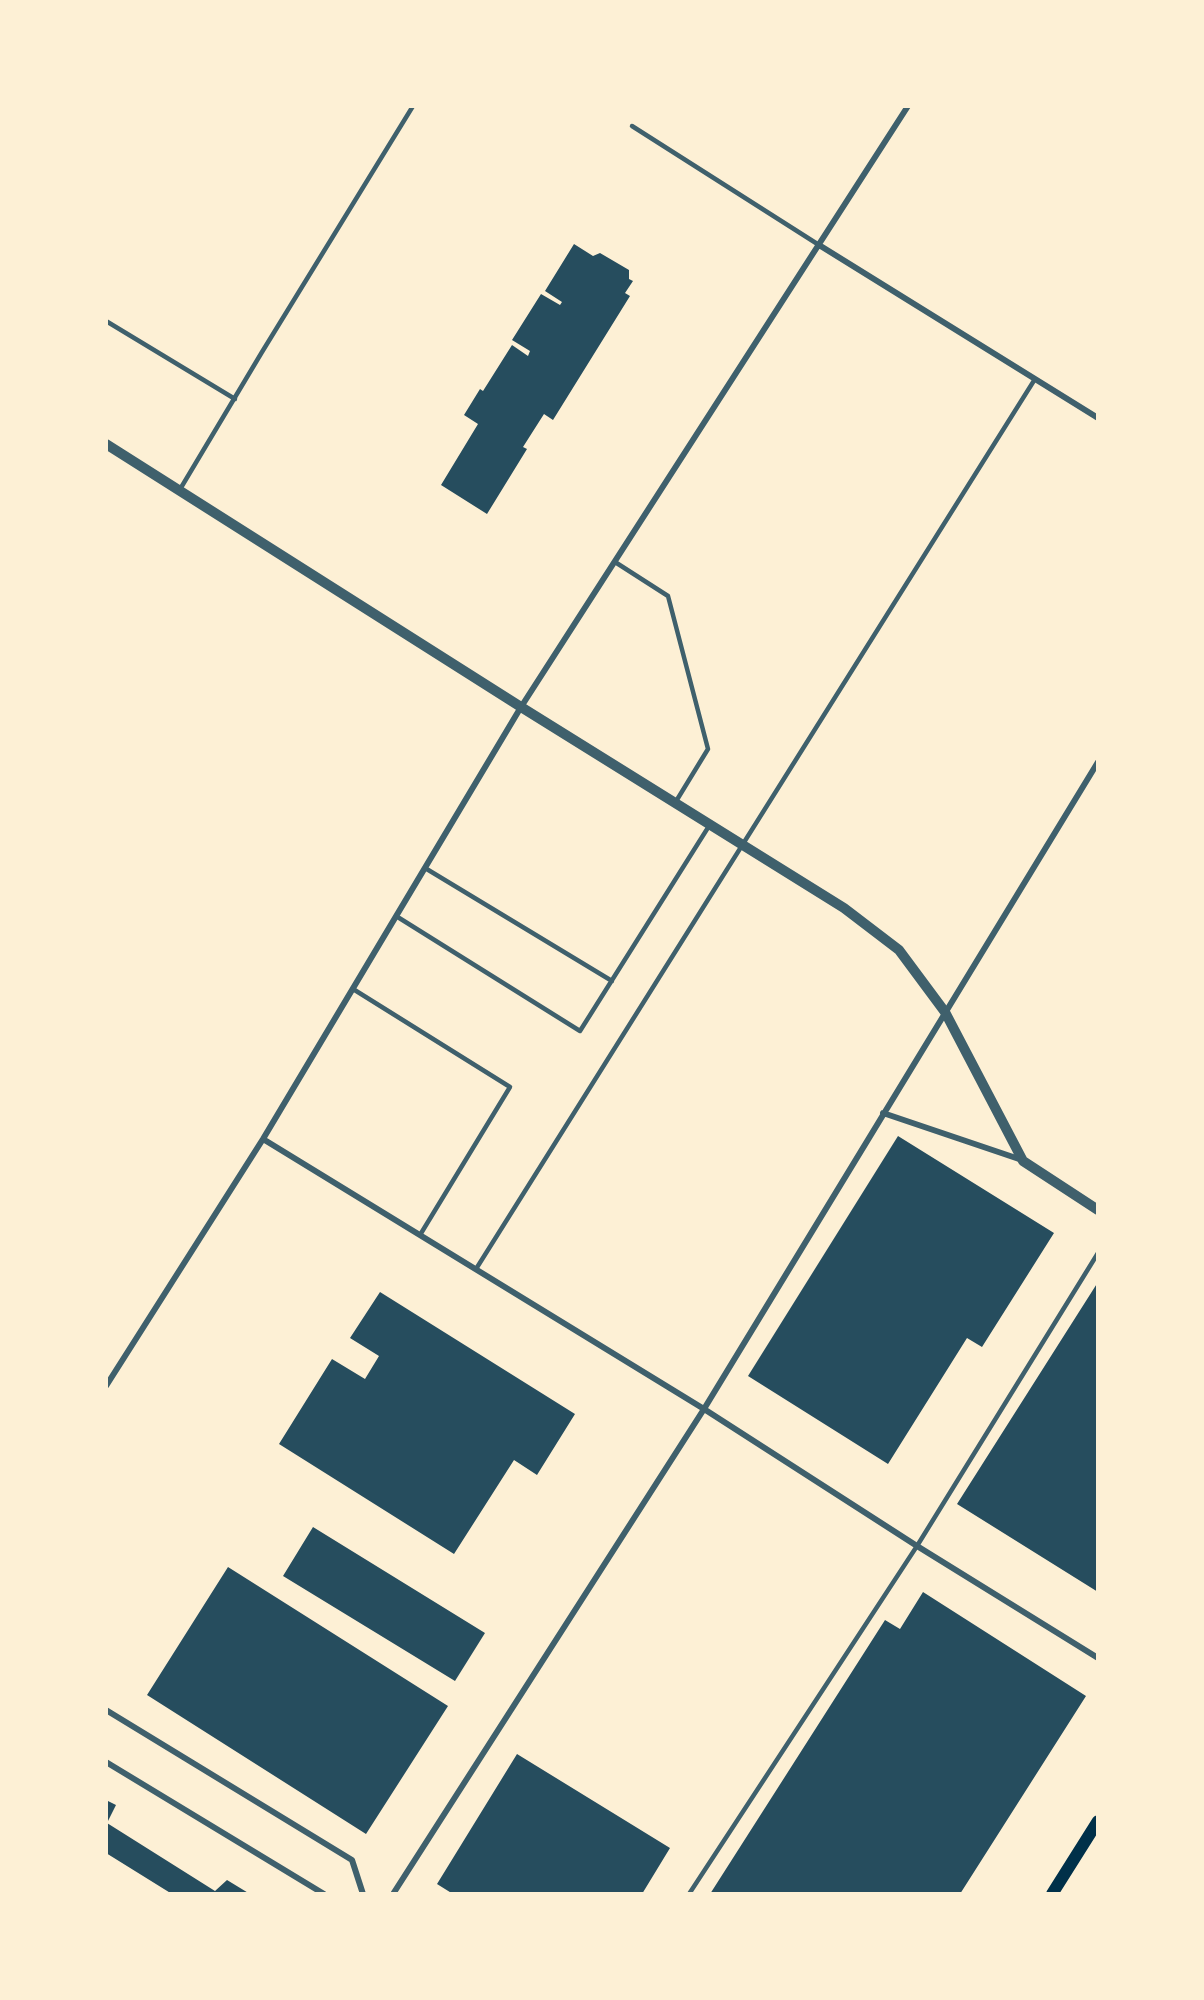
<!DOCTYPE html>
<html>
<head>
<meta charset="utf-8">
<style>
  body { margin:0 }
  #map { position:relative; width:1204px; height:2000px; overflow:hidden; background:#fdf0d5; font-family:Inter,sans-serif }
  canvas { display:block }
  .frame { position:absolute; inset:0; border:108px solid #fdf0d5; pointer-events:none }
</style>
</head>
<body>
<div id="map">
<canvas width="1204" height="2000"></canvas>
<div class="frame"></div>
</div>
<script>
const ctx = document.querySelector('canvas').getContext('2d');
ctx.lineJoin = 'round';
function fillPath(path, color) {
  ctx.fillStyle = color;
  ctx.fill(path, 'evenodd');
}
function shape(rows) {
  const path = new Path2D();
  for (const r of rows) {
    path.moveTo(r[0], r[1]);
    for (let i = 2; i < r.length; i += 2) path.lineTo(r[i], r[i + 1]);
  }
  return path;
}
function strokePath(path, color, width, dash) {
  ctx.strokeStyle = color;
  ctx.lineWidth = width;
  ctx.lineCap = dash ? 'butt' : 'round';
  ctx.setLineDash(dash || []);
  ctx.stroke(path);
}
const building = shape([
  [574,244,593,256,600,253,629,270,629,279,633,281,625,293,630,296,553,420,544,414,523,447,527,449,487,514,441,485,478,424,464,415,480,389,483,391,512,345,528,356,530,351,512,340,541,294,560,305,562,302,545,291],
  [898,1136,1054,1233,982,1347,967,1338,888,1464,748,1376],
  [1098,1282,1098,1592,957,1504],
  [380,1292,575,1414,537,1475,514,1460,454,1554,279,1444,332,1359,365,1379,379,1356,350,1338],
  [313,1527,485,1633,455,1681,283,1576],
  [228,1567,448,1706,366,1834,147,1695],
  [923,1592,1086,1696,960,1894,710,1894,885,1620,900,1629],
  [517,1754,670,1848,642,1894,453,1894,437,1884],
  [106,1800,116,1805,107,1823,215,1891,227,1880,250,1894,172,1894,106,1853]
]);
const service = shape([
  [632,126,819,245],
  [106,321,235,399],
  [179,491,262,352,413,106],
  [615,562,668,596,708,749,675,803],
  [425,868,612,981],
  [396,916,580,1031,709,826],
  [353,989,510,1087,420,1235],
  [476,1269,1035,379],
  [689,1894,917,1546,1098,1253]
]);
const minor = shape([
  [819,245,1098,418],
  [883,1113,1022,1160],
  [263,1139,704,1409,917,1546,1098,1658],
  [106,1386,263,1139,521,707,908,106],
  [106,1710,352,1860,363,1894],
  [106,1762,324,1894],
  [393,1894,704,1409,1098,762]
]);
const tertiary = shape([
  [106,444,521,707,844,908,899,950,945,1012,1023,1161,1098,1210]
]);
const secondary = shape([
  [1052,1894,1098,1821]
]);
fillPath(building, '#264d5e');
strokePath(service, '#3f606c', 4.5);
strokePath(minor, '#3f606c', 6);
strokePath(tertiary, '#3f606c', 10);
strokePath(secondary, '#003049', 12);
</script>
</body>
</html>
